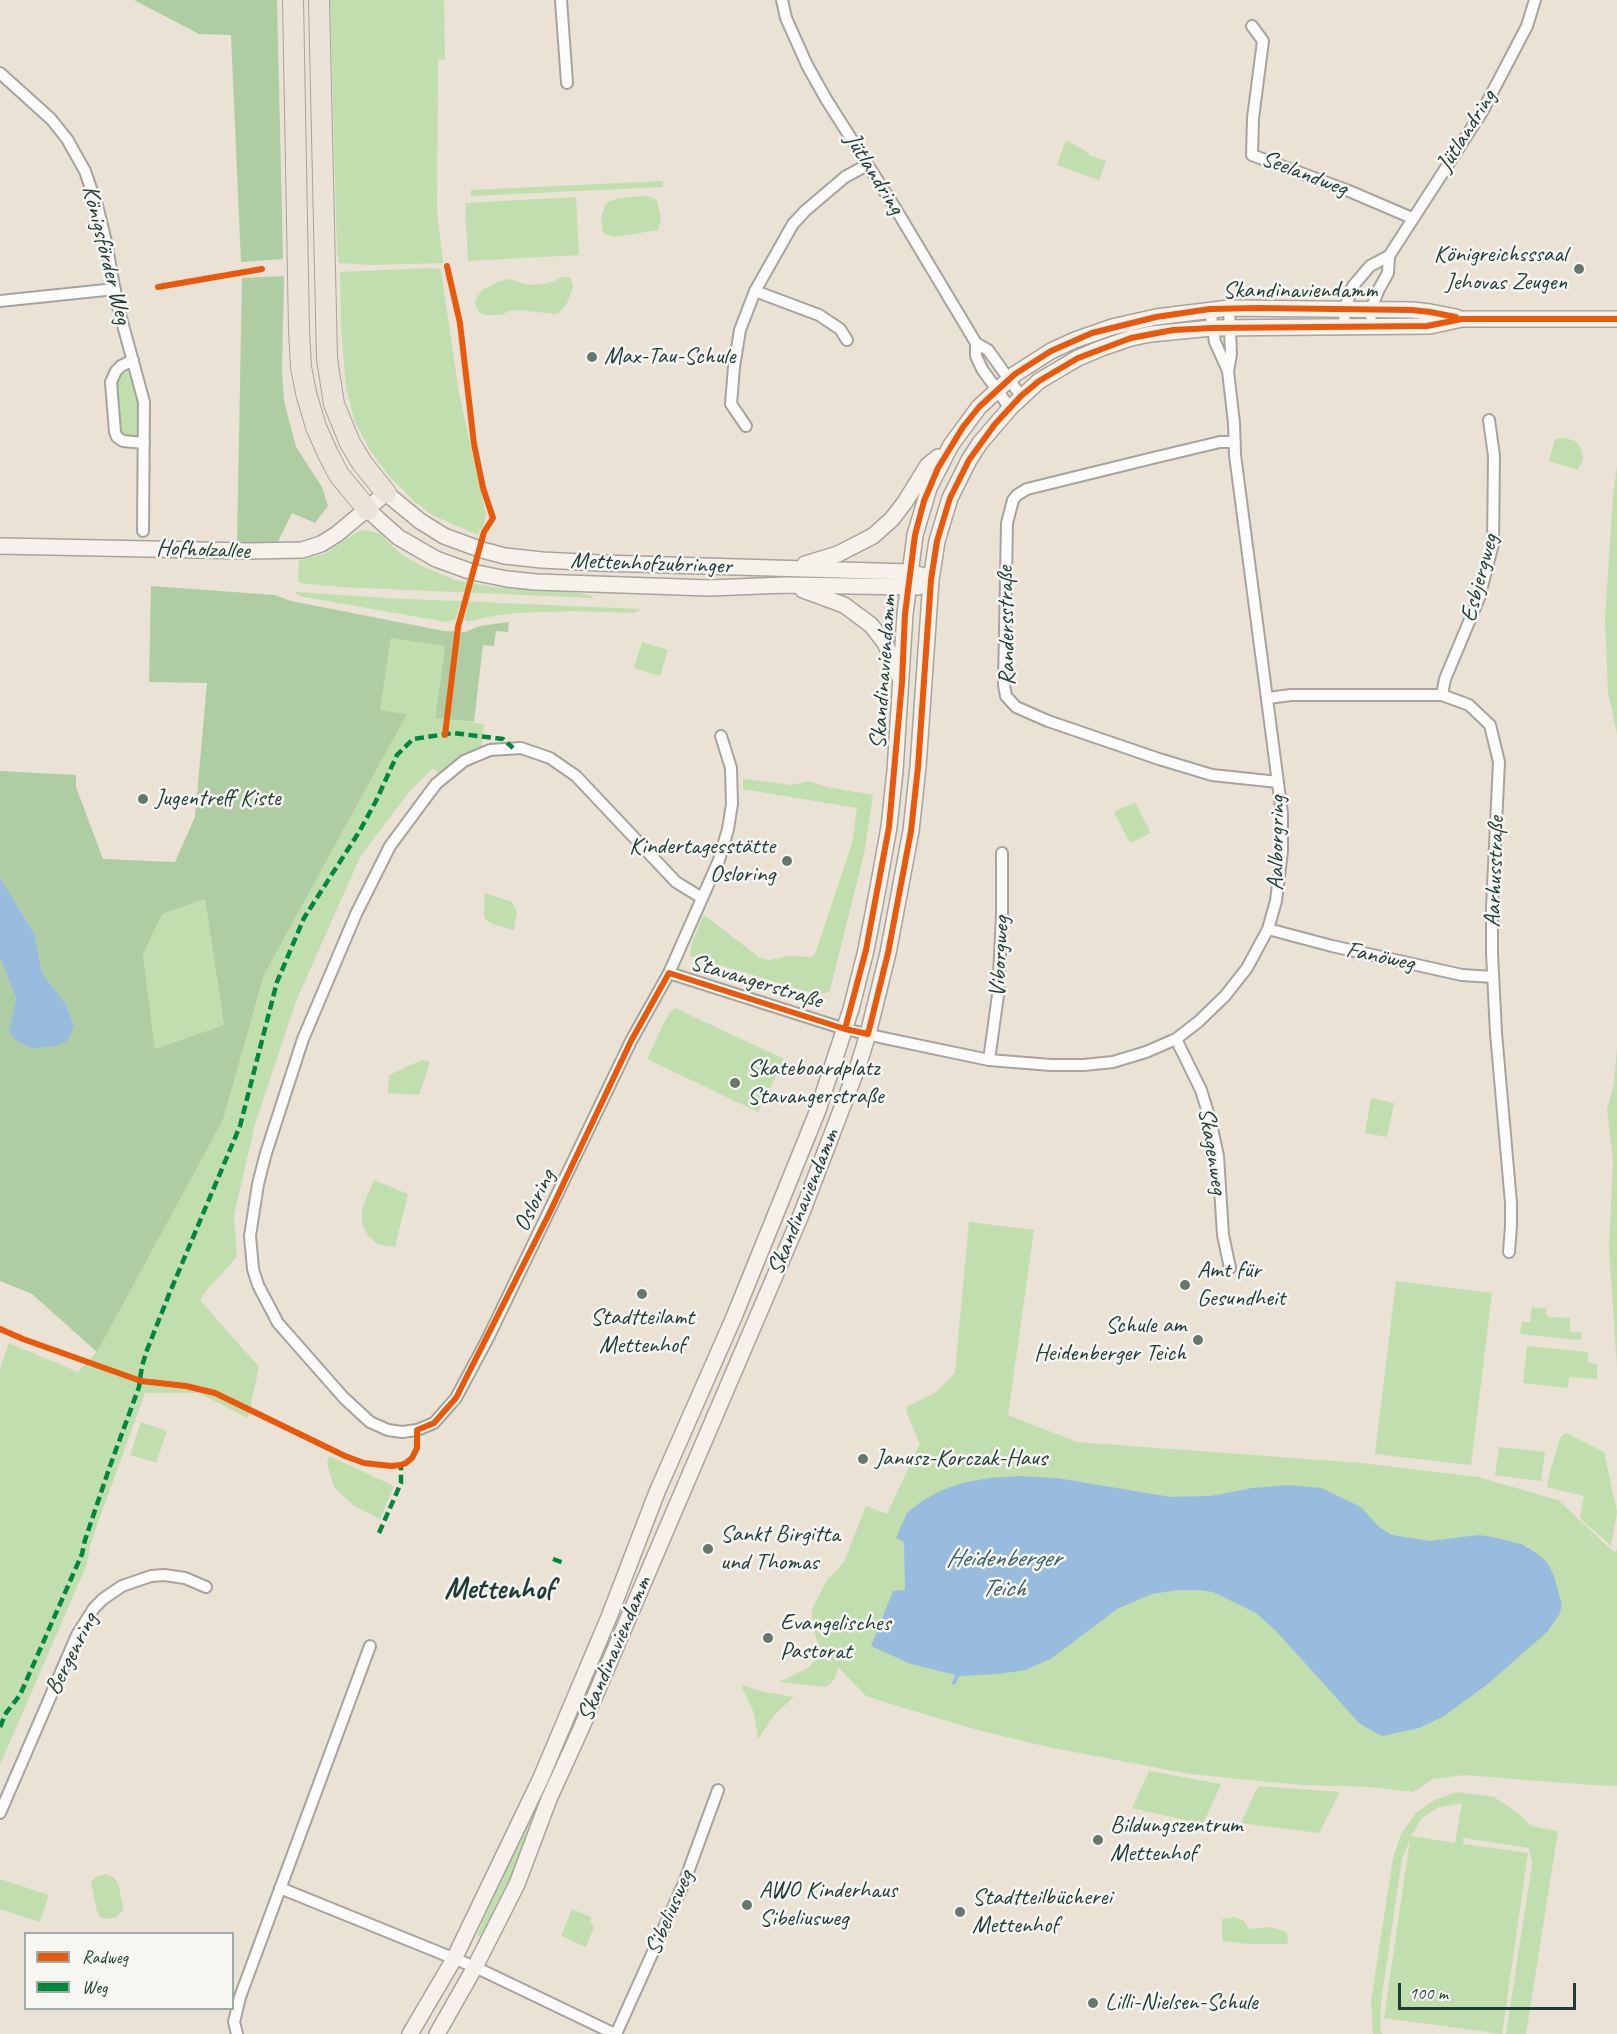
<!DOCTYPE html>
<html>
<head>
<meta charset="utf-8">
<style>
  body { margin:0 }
  #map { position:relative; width:1617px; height:2034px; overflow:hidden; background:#eae2d4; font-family:Caveat,sans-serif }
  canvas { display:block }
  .legend { position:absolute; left:24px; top:1932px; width:210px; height:78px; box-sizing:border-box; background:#f6f6f2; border:2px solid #a0aca6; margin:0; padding:8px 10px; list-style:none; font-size:18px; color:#1f3d34 }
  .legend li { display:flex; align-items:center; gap:12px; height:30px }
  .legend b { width:30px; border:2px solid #a0aca6 }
  .scale { position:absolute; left:1398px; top:1983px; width:178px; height:27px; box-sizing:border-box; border:3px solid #1f3d34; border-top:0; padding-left:8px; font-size:18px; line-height:21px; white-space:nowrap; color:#1f3d34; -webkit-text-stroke:4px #f6f6f2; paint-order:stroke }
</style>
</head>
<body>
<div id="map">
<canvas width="1617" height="2034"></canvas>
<ul class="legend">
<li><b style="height:8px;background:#e8590c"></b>Radweg</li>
<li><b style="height:8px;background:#00873e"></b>Weg</li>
</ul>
<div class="scale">100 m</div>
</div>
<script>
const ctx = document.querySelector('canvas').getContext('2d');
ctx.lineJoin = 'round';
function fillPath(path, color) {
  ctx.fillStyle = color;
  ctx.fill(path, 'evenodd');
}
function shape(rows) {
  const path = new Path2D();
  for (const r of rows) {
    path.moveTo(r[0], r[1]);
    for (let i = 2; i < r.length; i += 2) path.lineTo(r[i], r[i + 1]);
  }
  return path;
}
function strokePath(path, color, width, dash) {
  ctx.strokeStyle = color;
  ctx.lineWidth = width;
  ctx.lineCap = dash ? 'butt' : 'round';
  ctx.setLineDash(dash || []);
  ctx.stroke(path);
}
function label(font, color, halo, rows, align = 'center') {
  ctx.font = font + ' Caveat,sans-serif';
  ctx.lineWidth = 5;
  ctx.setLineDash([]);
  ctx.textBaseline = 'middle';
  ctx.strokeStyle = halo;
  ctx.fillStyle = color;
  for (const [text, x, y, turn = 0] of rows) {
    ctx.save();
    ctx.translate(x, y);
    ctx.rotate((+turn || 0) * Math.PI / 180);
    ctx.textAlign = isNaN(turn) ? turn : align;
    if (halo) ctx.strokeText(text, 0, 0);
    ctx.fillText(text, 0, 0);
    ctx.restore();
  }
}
const green = shape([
  [330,0,444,0,445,60,438,59,437,212,443,263,372,265,339,263,337,253],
  [1066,140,1089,153,1089,155,1106,161,1099,180,1057,165],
  [663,181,663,187,471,196,471,190],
  [648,196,657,200,661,220,658,230,614,237,603,233,601,218,606,203,618,198],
  [576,197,579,255,468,261,465,203],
  [431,268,439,269,441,271,459,393,486,515,482,529,480,529,478,535,432,515,414,501,389,476,370,450,355,422,346,389,341,326,340,272],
  [562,277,567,277,571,278,573,287,567,303,560,312,555,314,519,310,509,311,501,315,485,315,480,313,476,307,475,301,482,290,500,281,510,279,529,285,543,284,552,282],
  [127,370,131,374,137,395,140,409,140,435,138,437,124,437,121,435,120,430,116,381],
  [1565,438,1575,441,1581,448,1583,459,1578,470,1549,461,1555,439],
  [1617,466,1617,734,1608,692,1605,619,1613,497],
  [365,530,380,534,402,555,426,568,455,580,493,587,578,593,592,596,593,598,340,587,300,583,298,580,299,560,324,554,359,531],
  [296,592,386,598,641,609,634,613,576,611,515,613,498,615,470,621,466,621,465,618,467,608,459,606,456,619,447,622,304,597,296,594],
  [391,638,445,645,435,718,484,724,481,748,457,760,440,774,433,768,409,792,360,857,297,999,254,1128,234,1216,237,1257,206,1291,200,1300,259,1367,248,1418,199,1393,145,1393,90,1545,87,1564,0,1765,0,1368,9,1343,78,1372,97,1352,223,1120,264,975,407,714,380,710],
  [642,642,668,650,660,676,634,668],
  [743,779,792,785,808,781,827,787,873,795,864,854,830,990,827,993,815,994,690,956,692,943,704,915,760,958,769,960,789,956,811,957,815,954,852,843,857,808,743,789],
  [1135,802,1151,833,1130,843,1114,812],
  [485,893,512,902,517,912,514,930,493,924,487,921,484,916],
  [205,899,224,1026,155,1049,143,954,162,914],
  [675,1008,784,1059,758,1112,647,1059,664,1023,671,1011],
  [1617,1047,1617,1367,1609,1249,1613,1161,1607,1109,1614,1084],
  [422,1060,430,1062,419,1095,388,1093,389,1075],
  [1371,1098,1394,1103,1387,1137,1365,1133],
  [374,1180,408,1194,395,1247,377,1244,368,1235,362,1224,362,1208],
  [969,1222,1034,1230,1008,1415,1077,1442,1361,1463,1478,1477,1558,1500,1615,1553,1617,1548,1617,1786,1590,1785,1465,1775,1433,1779,1413,1792,1369,1787,1304,1785,1238,1779,1190,1774,1048,1747,978,1730,907,1709,866,1696,838,1667,834,1680,826,1687,779,1682,808,1668,818,1657,833,1662,820,1648,813,1629,812,1609,827,1580,844,1562,866,1506,887,1514,920,1444,906,1411,908,1406,935,1393,955,1373],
  [1396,1281,1492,1293,1471,1465,1375,1454],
  [1532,1307,1547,1309,1546,1314,1549,1317,1570,1318,1570,1332,1581,1332,1582,1338,1578,1340,1520,1334,1522,1322,1530,1322],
  [1527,1346,1588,1352,1588,1362,1597,1364,1597,1379,1569,1377,1568,1388,1523,1383],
  [141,1422,167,1431,156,1463,130,1455],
  [1566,1433,1604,1452,1617,1512,1611,1546,1580,1518,1584,1496,1547,1487,1549,1475,1560,1438],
  [1499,1447,1545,1452,1541,1481,1495,1475],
  [329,1456,394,1486,380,1519,354,1506,334,1487,327,1464],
  [609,1631,614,1634,559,1760,502,1899,483,1938,477,1935],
  [741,1685,765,1692,794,1697,774,1715,758,1739,754,1713],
  [1149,1771,1221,1784,1203,1824,1132,1808],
  [1258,1786,1340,1792,1319,1833,1241,1823],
  [1457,1792,1494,1797,1518,1813,1531,1826,1558,1831,1526,2034,1506,2034,1532,1864,1529,1848,1464,1838,1463,1844,1528,1853,1502,2034,1384,2018,1410,1840,1402,1859,1381,2002,1380,2028,1382,2034,1373,2034,1371,2001,1393,1858,1401,1834,1416,1813,1435,1800],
  [1462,1803,1455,1843,1411,1836,1422,1818,1437,1808],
  [105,1874,113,1877,118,1883,123,1906,122,1912,115,1918,108,1919,101,1918,97,1912,91,1882,98,1876],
  [0,1879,49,1895,40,1922,0,1909],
  [572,1909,591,1917,591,1923,594,1927,586,1947,561,1936],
  [1234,1917,1243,1920,1249,1929,1270,1927,1287,1932,1288,1944,1249,1944,1222,1941,1222,1919]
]);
const forest = shape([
  [134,0,277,0,283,259,241,262,231,35,199,34],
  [284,276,282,370,284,401,296,447,322,487,328,506,315,523,292,513,278,542,237,542,242,278],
  [151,586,275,595,291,601,444,631,465,632,480,626,509,622,508,632,496,631,494,646,483,645,474,722,435,718,445,646,391,638,380,710,407,714,264,975,223,1120,97,1352,32,1294,0,1281,0,957,16,999,10,1033,74,1025,66,1004,42,973,35,935,0,877,0,771,76,775,76,787,103,859,175,862,195,817,207,683,149,682],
  [205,899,224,1025,155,1049,143,954,162,914]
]);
const water = shape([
  [0,877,35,935,42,973,66,1004,74,1025,68,1041,55,1046,33,1048,18,1042,9,1032,16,999,0,957],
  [1019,1476,1057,1478,1171,1497,1211,1496,1252,1488,1287,1485,1321,1488,1361,1507,1379,1527,1392,1535,1430,1541,1478,1535,1493,1537,1521,1544,1535,1552,1547,1562,1554,1576,1562,1605,1559,1615,1547,1632,1489,1683,1444,1716,1419,1728,1382,1736,1360,1724,1276,1631,1256,1613,1213,1592,1200,1590,1178,1590,1152,1594,1117,1609,1052,1658,1026,1670,996,1674,960,1676,911,1664,871,1646,893,1591,905,1590,904,1542,896,1538,907,1513,922,1501,940,1491,962,1483,989,1478]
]);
const stream = shape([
  [954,1683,957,1676]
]);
const street = shape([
  [561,0,567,83],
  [782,0,786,18,807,65,826,99,897,211,976,343,988,350,1021,396],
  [1252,26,1263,41,1253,118,1252,155,1349,191,1412,218],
  [0,73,51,119,67,139,85,171,98,209,106,242,117,303,144,402,143,531],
  [755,291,819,315,840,329,847,340],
  [0,301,115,289],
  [1210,309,1215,342,1228,371],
  [1371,316,1371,309,1379,289,1388,273,1389,256,1482,112,1527,26,1535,0],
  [1344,326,1345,308,1353,286,1370,266,1389,256],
  [976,343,976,356,982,369,1010,408],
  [133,360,121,366,116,371,111,382,115,432,117,437,123,441,144,443],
  [746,426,731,404,734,367,740,330,755,291,793,224,805,211,845,177,867,165],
  [1235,442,1220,442,1157,457,1027,489,1017,495,1013,500,1007,523,1004,685,1006,696,1016,707,1048,721,1159,759,1212,775,1278,782],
  [1442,695,1445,679,1479,598,1493,544,1494,456,1489,420],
  [1268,698,1291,695,1442,695,1469,705,1490,725,1499,762,1492,908,1492,953,1496,1033,1511,1203,1511,1226,1509,1252],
  [702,898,676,882,576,776,550,758,521,748,490,750,464,761,436,784,390,846,356,914,303,1039,266,1153,258,1184,250,1236,253,1269,258,1285,278,1323,344,1398,370,1422,388,1430,402,1432,417,1430,434,1423,456,1398,488,1338,631,1041,669,973,719,860,728,829,732,804,731,768,721,736],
  [1268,929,1332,946,1462,975,1493,977],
  [669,973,845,1029,884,1038,989,1060,1051,1065,1084,1065,1113,1062,1146,1052,1176,1039,1198,1022,1225,996,1247,968,1268,929,1276,901,1282,851,1282,814,1275,760,1235,455,1234,423,1228,371,1231,354,1229,308],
  [1176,1039,1201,1090,1210,1119,1218,1156,1223,1235,1230,1268],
  [989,1060,998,995,1002,916,1002,853],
  [0,1813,77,1635,94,1608,103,1599,122,1586,151,1576,164,1575,185,1578,206,1587],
  [280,1888,475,1967,615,2034],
  [237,2034,234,2022,240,1997,370,1646],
  [616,2034,684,1883,718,1790]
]);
const secondary = shape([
  [368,510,398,537,436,559,472,572,507,579,536,582,709,588,786,585,918,587],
  [0,546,249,551,302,550,321,544,337,534,386,493,420,521,444,536,482,550,505,556,542,560,600,563,909,572,924,576,931,580],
  [805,564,838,554,873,536,892,519,905,502,928,465,938,457],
  [803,590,844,605,871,625,885,643,900,678],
  [410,2034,454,1959,540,1780,609,1617,657,1492,734,1317,818,1110,851,1009,866,950,878,888,889,827,895,771,905,614,915,535,929,488,951,445,979,407,1015,374,1051,351,1075,340,1112,327,1156,317,1229,308,1412,310,1430,312,1456,317],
  [437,2034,475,1967,517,1884,549,1799,580,1731,801,1215,858,1066,868,1034,888,953,911,831,918,767,931,580,937,541,950,498,969,460,980,443,1010,408,1039,381,1078,358,1102,348,1131,338,1151,334,1212,328,1430,326,1462,319,1617,319]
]);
const highway = shape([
  [293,0,299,330,301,367,306,393,316,427,328,454,339,475,368,510],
  [319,0,327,359,334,404,350,443,362,463,386,493]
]);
const quiet = shape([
  [379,1533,401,1483,401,1465],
  [553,1559,564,1563],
  [0,1727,6,1713,20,1695,82,1554,85,1540,110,1466,139,1387,142,1366,147,1350,170,1292,240,1126,277,982,304,918,359,832,376,801,397,755,413,739,453,733,503,739,513,748]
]);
const cycleway = shape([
  [158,287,262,269],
  [445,735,458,627,484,532,493,518,483,488,474,444,460,323,447,266],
  [845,1029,866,950,889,827,902,682,905,614,915,535,924,501,938,468,963,427,979,407,1015,374,1051,351,1092,333,1156,317,1210,309,1257,308,1412,310,1430,312,1456,317],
  [0,1329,23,1339,141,1381,186,1386,215,1393,345,1456,364,1463,391,1466,401,1465,406,1463,412,1458,417,1448,417,1430,434,1423,456,1398,549,1214,631,1041,669,973,845,1029,868,1034,888,953,911,831,918,767,931,580,937,541,950,498,969,460,995,424,1021,396,1039,381,1078,358,1131,338,1173,330,1212,328,1427,326,1462,319,1617,319]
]);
const markers = [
  [1579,269,6,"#66776c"],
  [592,357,6,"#66776c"],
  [143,799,6,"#66776c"],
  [787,861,6,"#66776c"],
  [735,1083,6,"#66776c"],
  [1185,1285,6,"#66776c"],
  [642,1294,6,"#66776c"],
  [1198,1340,6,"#66776c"],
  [863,1459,6,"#66776c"],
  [708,1549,6,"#66776c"],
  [768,1638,6,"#66776c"],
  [1098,1840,6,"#66776c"],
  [747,1905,6,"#66776c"],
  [960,1912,6,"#66776c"],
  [1093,2003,6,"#66776c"]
];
const streetNames = [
  ["Jütlandring",1467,131,-58],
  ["Jütlandring",874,174,58],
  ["Seelandweg",1304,174,21],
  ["Königsförder Weg",106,255,76],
  ["Skandinaviendamm",1300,291],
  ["Hofholzallee",203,550,2],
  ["Mettenhofzubringer",651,564,2],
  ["Esbjergweg",1480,578,-75],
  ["Randersstraße",1007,626,-91],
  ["Skandinaviendamm",884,672,-86],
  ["Aalborgring",1277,843,-89],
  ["Aarhusstraße",1495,872,-88],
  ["Viborgweg",1000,957,-87],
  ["Fanöweg",1380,957,12],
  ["Stavangerstraße",756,982,17],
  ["Skagenweg",1212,1151,81],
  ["Osloring",535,1201,-64],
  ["Skandinaviendamm",804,1202,-68],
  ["Skandinaviendamm",615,1649,-67],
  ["Bergenring",72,1654,-63],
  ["Sibeliusweg",670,1913,-67]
];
const poiNames = [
  ["Königreichsssaal",1567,255,"right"],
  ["Jehovas Zeugen",1567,283,"right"],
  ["Max-Tau-Schule",604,357],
  ["Jugentreff Kiste",155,799],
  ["Kindertagesstätte",775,847,"right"],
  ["Osloring",775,875,"right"],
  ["Skateboardplatz",747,1069],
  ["Stavangerstraße",747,1097],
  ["Amt für",1197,1271],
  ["Gesundheit",1197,1299],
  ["Stadtteilamt",642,1318,"center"],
  ["Mettenhof",642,1346,"center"],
  ["Schule am",1186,1326,"right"],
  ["Heidenberger Teich",1186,1354,"right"],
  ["Janusz-Korczak-Haus",875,1459],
  ["Sankt Birgitta",720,1535],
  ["und Thomas",720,1563],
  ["Evangelisches",780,1624],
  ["Pastorat",780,1652],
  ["Bildungszentrum",1110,1826],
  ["Mettenhof",1110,1854],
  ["AWO Kinderhaus",759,1891],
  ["Sibeliusweg",759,1919],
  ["Stadtteilbücherei",972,1898],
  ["Mettenhof",972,1926],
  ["Lilli-Nielsen-Schule",1105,2003]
];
const waterNames = [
  ["Heidenberger",1003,1559],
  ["Teich",1003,1589]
];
const districtNames = [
  ["Mettenhof",499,1590]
];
fillPath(green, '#c0deae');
fillPath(forest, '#afcda2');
fillPath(water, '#97bcde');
strokePath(stream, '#97bcde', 4);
strokePath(street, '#a6a49c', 14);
strokePath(secondary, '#a6a49c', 18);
strokePath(highway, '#a6a49c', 22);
strokePath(street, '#fcfbf9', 10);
strokePath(secondary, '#f6f1eb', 15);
strokePath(highway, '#ece3d8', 20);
strokePath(quiet, '#00873e', 4.5, [9, 4.5]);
strokePath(cycleway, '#e8590c', 6);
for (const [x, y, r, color] of markers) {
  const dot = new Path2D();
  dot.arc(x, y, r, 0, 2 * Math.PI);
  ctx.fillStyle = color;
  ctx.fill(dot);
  strokePath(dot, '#f6f6f2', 2);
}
label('24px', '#1f3d34', '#f6f6f2', streetNames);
label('24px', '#1f3d34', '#f6f6f2', poiNames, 'left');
label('italic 26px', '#385e68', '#f6f6f2', waterNames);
label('bold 30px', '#1f3d34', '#f6f6f2', districtNames);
</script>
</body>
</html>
